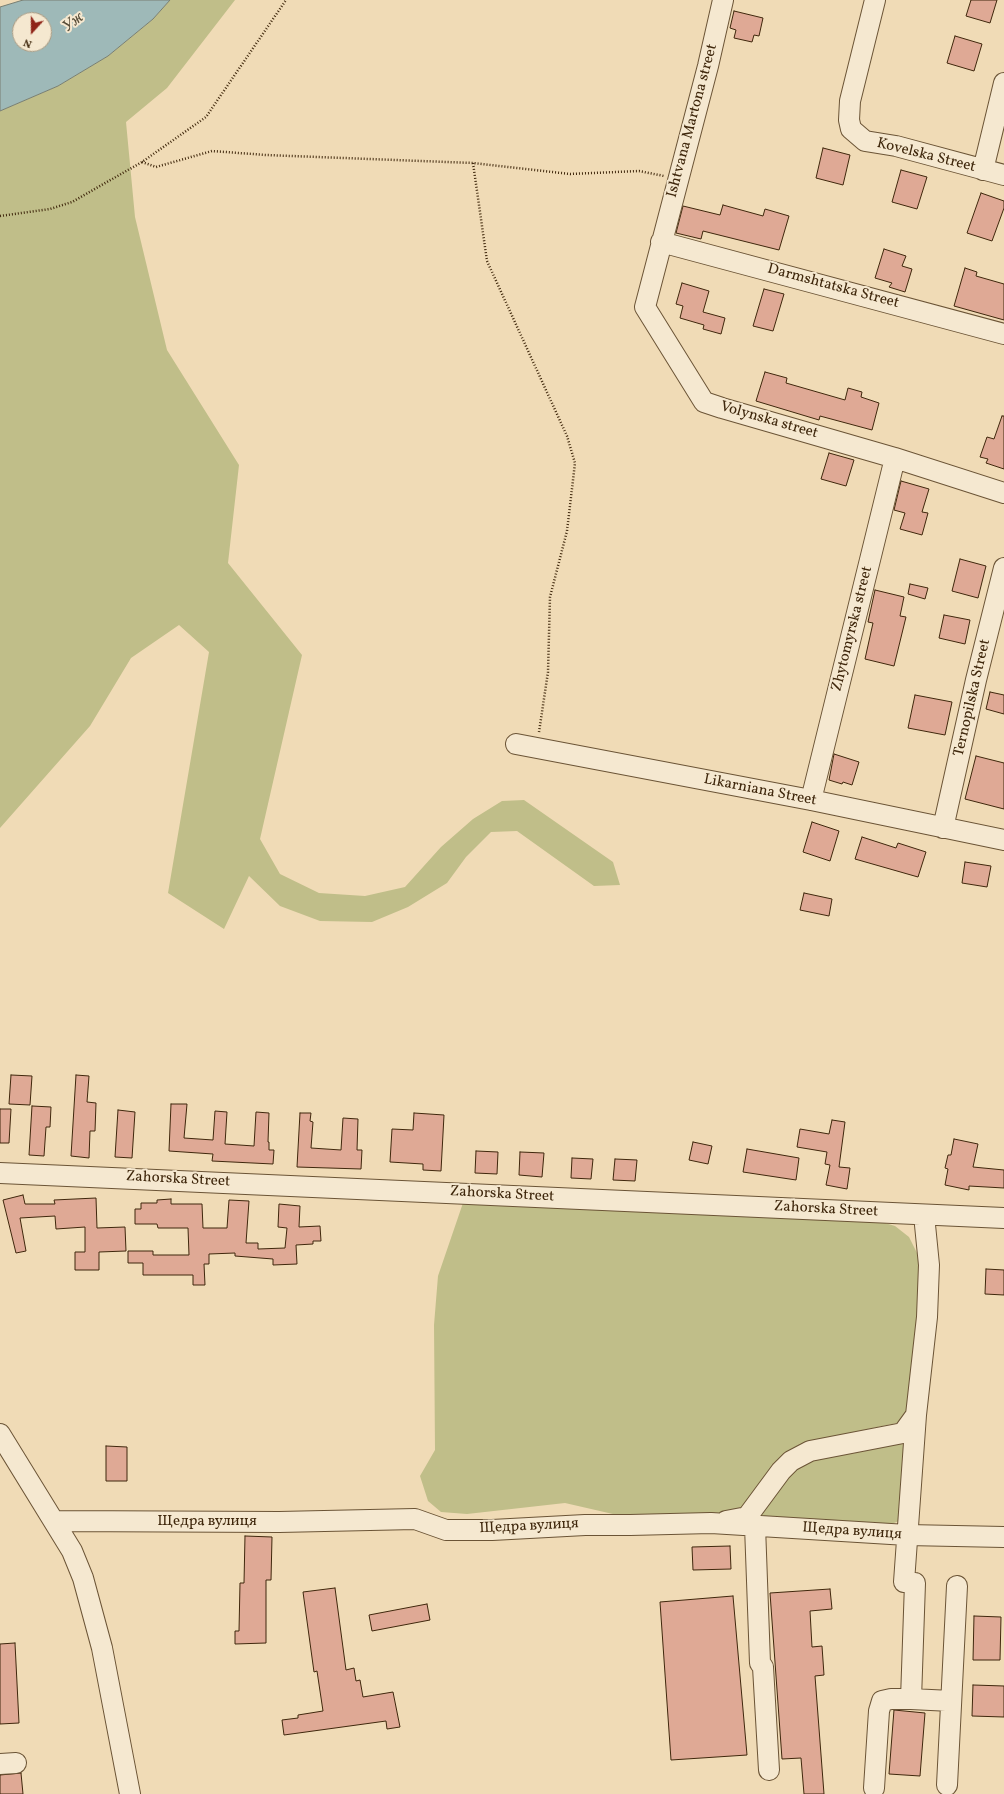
<!DOCTYPE html>
<html>
<head>
<meta charset="utf-8">
<style>
  body { margin:0 }
  #map { position:relative; width:1004px; height:1794px; overflow:hidden; background:#f0dbb6; font-family:Vollkorn,serif }
  canvas { display:block }
  .north { position:absolute; left:12px; top:12px; width:40px; height:40px; box-sizing:border-box; background:#f5e8d0; border:1px solid #ac9b82; border-radius:50%; rotate:201deg; font-size:11px; font-weight:700; line-height:16px; text-align:center; color:#3f270c }
  .north::after { content:''; display:block; margin:auto; width:14px; height:18px; background:#8f2418; clip-path:polygon(50% 0,100% 100%,50% 72%,0 100%) }
</style>
</head>
<body>
<div id="map">
<canvas width="1004" height="1794"></canvas>
<div class="north">N</div>
</div>
<script>
const ctx = document.querySelector('canvas').getContext('2d');
ctx.lineJoin = 'round';
function fillPath(path, color) {
  ctx.fillStyle = color;
  ctx.fill(path, 'evenodd');
}
function shape(rows) {
  const path = new Path2D();
  for (const r of rows) {
    path.moveTo(r[0], r[1]);
    for (let i = 2; i < r.length; i += 2) path.lineTo(r[i], r[i + 1]);
  }
  return path;
}
function strokePath(path, color, width, dash) {
  ctx.strokeStyle = color;
  ctx.lineWidth = width;
  ctx.lineCap = dash ? 'butt' : 'round';
  ctx.setLineDash(dash || []);
  ctx.stroke(path);
}
function label(font, color, halo, rows, align = 'center') {
  ctx.font = font + ' Vollkorn,serif';
  ctx.lineWidth = 4;
  ctx.setLineDash([]);
  ctx.textBaseline = 'middle';
  ctx.strokeStyle = halo;
  ctx.fillStyle = color;
  for (const [text, x, y, turn = 0] of rows) {
    ctx.save();
    ctx.translate(x, y);
    ctx.rotate((+turn || 0) * Math.PI / 180);
    ctx.textAlign = isNaN(turn) ? turn : align;
    if (halo) ctx.strokeText(text, 0, 0);
    ctx.fillText(text, 0, 0);
    ctx.restore();
  }
}
const green = shape([
  [170,0,235,0,167,88,126,122,135,217,167,350,239,465,228,563,302,655,260,839,280,874,319,893,365,896,405,887,441,847,473,819,502,801,524,800,613,862,620,885,594,886,517,831,491,832,466,857,447,883,408,907,372,922,320,921,280,906,249,876,224,929,168,893,209,652,179,625,131,658,90,726,0,828,0,111,58,86,108,56,153,19],
  [464,1200,872,1219,895,1226,909,1237,920,1259,920,1273,910,1401,904,1417,897,1423,810,1441,742,1509,717,1516,626,1517,565,1503,467,1514,441,1512,428,1501,420,1476,435,1450,434,1325,438,1276],
  [900,1444,908,1445,899,1521,884,1527,762,1518,761,1510,782,1483,801,1466,824,1455,850,1454]
]);
const water = shape([
  [23,0,170,0,153,19,108,56,58,86,0,111,0,7,23,0],
  [20,20,44,20,44,44,20,44,20,20]
]);
const building = shape([
  [971,0,997,0,990,23,966,16,971,0],
  [734,11,763,18,759,36,754,35,752,42,734,38,736,30,730,28,734,11],
  [955,36,982,44,974,71,947,63,955,36],
  [823,148,850,155,843,185,816,178,823,148],
  [901,170,927,177,917,209,892,202,901,170],
  [981,193,1004,201,1004,208,992,241,967,233,981,193],
  [723,205,763,216,765,209,789,216,779,250,703,231,701,239,676,233,683,206,720,215,723,205],
  [884,249,906,256,902,266,912,269,905,292,889,287,892,283,875,278,884,249],
  [965,268,977,272,976,276,1004,284,1004,320,954,306,965,268],
  [682,283,709,291,703,312,725,318,721,334,703,329,704,325,680,318,683,306,676,304,682,283],
  [764,289,784,294,773,331,753,326,764,289],
  [765,372,787,378,786,383,845,400,848,388,862,392,861,397,879,403,872,430,820,416,819,420,756,401,765,372],
  [1002,416,1004,416,1004,469,986,463,988,459,980,457,987,437,994,439,1002,416],
  [829,453,854,460,846,486,821,479,829,453],
  [901,481,929,489,922,512,928,513,922,535,900,529,905,513,894,510,901,481],
  [960,559,986,566,978,598,952,591,960,559],
  [910,584,928,588,925,599,908,594,910,584],
  [875,590,904,597,900,616,906,617,894,666,865,659,873,623,868,622,875,590],
  [944,615,970,620,965,644,939,638,944,615],
  [990,692,1004,695,1004,714,986,709,990,692],
  [915,695,952,702,945,735,908,728,915,695],
  [834,754,859,762,852,785,843,782,842,784,829,780,834,754],
  [976,756,1004,763,1004,809,965,799,976,756],
  [812,822,839,831,830,861,803,852,812,822],
  [862,837,896,848,898,843,926,852,918,877,855,859,862,837],
  [965,862,991,866,987,887,962,883,965,862],
  [804,893,832,899,829,916,800,910,804,893],
  [11,1075,32,1076,30,1105,9,1104,11,1075],
  [76,1075,89,1076,87,1102,96,1103,95,1131,90,1131,89,1158,71,1156,76,1075],
  [171,1104,187,1104,184,1138,213,1140,215,1111,227,1112,225,1144,254,1146,256,1112,269,1113,268,1142,269,1142,269,1150,274,1150,273,1164,212,1161,213,1154,169,1151,171,1104],
  [32,1106,51,1107,50,1127,46,1127,44,1156,29,1155,32,1106],
  [0,1109,11,1109,9,1143,0,1143,0,1109],
  [118,1110,135,1112,132,1158,115,1157,118,1110],
  [300,1113,311,1113,310,1121,313,1122,311,1148,341,1150,343,1118,358,1119,357,1150,362,1150,361,1169,297,1167,300,1113],
  [414,1113,444,1115,441,1171,423,1170,423,1164,390,1162,392,1129,413,1130,414,1113],
  [832,1120,845,1122,839,1167,850,1168,847,1189,826,1185,830,1165,825,1164,827,1152,797,1147,800,1129,829,1134,832,1120],
  [954,1139,978,1144,973,1167,1004,1170,1004,1188,969,1186,969,1190,945,1185,948,1169,945,1168,948,1155,951,1155,954,1139],
  [693,1142,712,1146,708,1164,689,1160,693,1142],
  [747,1149,799,1158,796,1180,743,1172,747,1149],
  [476,1151,498,1152,497,1174,475,1173,476,1151],
  [520,1152,544,1153,542,1177,519,1175,520,1152],
  [572,1158,593,1159,591,1179,571,1178,572,1158],
  [615,1159,637,1160,635,1181,613,1180,615,1159],
  [23,1195,25,1204,55,1204,54,1200,96,1198,97,1228,125,1227,126,1251,99,1252,99,1270,75,1270,75,1252,85,1252,85,1227,56,1229,55,1216,20,1218,26,1251,16,1253,3,1200,23,1195],
  [171,1199,171,1204,202,1204,203,1228,227,1228,229,1200,249,1201,246,1243,258,1243,258,1249,285,1248,287,1228,278,1227,279,1204,300,1206,299,1227,320,1226,321,1241,313,1241,313,1244,296,1245,297,1264,273,1265,273,1259,235,1256,235,1253,209,1254,209,1264,204,1264,205,1285,193,1285,193,1275,143,1275,143,1263,128,1263,128,1251,153,1251,153,1255,189,1255,188,1228,158,1228,157,1224,135,1224,135,1209,141,1209,141,1203,157,1203,157,1200,171,1199],
  [986,1269,1004,1270,1004,1295,985,1294,986,1269],
  [106,1446,127,1447,127,1481,106,1481,106,1446],
  [245,1536,272,1537,271,1580,266,1580,266,1643,235,1644,235,1631,239,1631,240,1583,244,1583,245,1536],
  [730,1546,731,1569,693,1570,692,1547,730,1546],
  [335,1588,346,1670,354,1668,356,1681,360,1680,363,1697,393,1692,400,1727,387,1729,386,1721,284,1735,282,1720,298,1718,298,1715,323,1711,317,1671,314,1672,303,1592,335,1588],
  [830,1589,832,1609,810,1611,812,1647,822,1646,824,1675,815,1676,824,1794,804,1794,801,1758,782,1759,770,1593,830,1589],
  [733,1596,747,1755,671,1760,660,1602,733,1596],
  [427,1604,430,1620,372,1631,369,1615,427,1604],
  [974,1616,1001,1617,1000,1660,973,1660,974,1616],
  [15,1643,19,1723,0,1724,0,1644,15,1643],
  [973,1685,1004,1686,1004,1717,972,1716,973,1685],
  [894,1710,925,1713,920,1776,889,1774,894,1710],
  [21,1773,23,1794,0,1794,0,1775,21,1773]
]);
const path = shape([
  [142,162,156,167,212,151,266,155,473,163,570,174,639,171,664,176],
  [473,163,487,261,567,436,575,463,567,531,550,597,548,672,539,732],
  [0,216,50,209,72,202,142,162,206,117,286,0]
]);
const minor = shape([
  [723,0,708,66,645,307,704,402,722,408,895,458,1004,493],
  [875,0,850,101,849,120,851,129,865,141,896,146,1004,175],
  [983,170,1004,83],
  [661,242,1004,334],
  [516,744,811,800,1004,840],
  [811,800,895,458],
  [943,828,976,680,1004,568],
  [0,1173,1004,1218],
  [0,1434,72,1551,83,1578,102,1648,130,1794],
  [55,1521,279,1522,415,1519,446,1530,492,1530,585,1525,630,1525,711,1523,907,1535,1004,1537],
  [726,1521,747,1517,781,1471,791,1461,810,1451,903,1433,916,1415],
  [755,1526,760,1663,763,1667,769,1770],
  [904,1582,916,1415,927,1317,929,1265,924,1215],
  [911,1699,951,1701],
  [0,1764,16,1763],
  [947,1785,957,1586],
  [874,1788,879,1711,882,1701,891,1699,911,1699,915,1583]
]);
const streetNames = [
  ["Ishtvana Martona street",693,121,-75],
  ["Kovelska Street",926,156,14],
  ["Darmshtatska Street",833,287,15],
  ["Volynska street",769,421,16],
  ["Zhytomyrska street",853,629,-76],
  ["Ternopilska Street",973,698,-77],
  ["Likarniana Street",760,791,11],
  ["Zahorska Street",178,1180,3],
  ["Zahorska Street",502,1195,3],
  ["Zahorska Street",826,1210,3],
  ["Щедра вулиця",207,1522],
  ["Щедра вулиця",529,1527,-3],
  ["Щедра вулиця",852,1532,4]
];
const waterNames = [
  ["Уж",74,23,-38]
];
fillPath(green, '#c0be89');
fillPath(water, '#9eb9b8');
strokePath(water, '#787f73', 1);
fillPath(building, '#dfa995');
strokePath(building, '#3f270c', 1);
strokePath(minor, '#6b5436', 22);
strokePath(path, '#3f270c', 2.5, [1, 2]);
strokePath(minor, '#f5e8d0', 20);
label('15px', '#3f270c', '#f5e8d0', streetNames);
label('italic 16px', '#574c37', '#f5e8d0', waterNames);
</script>
</body>
</html>
